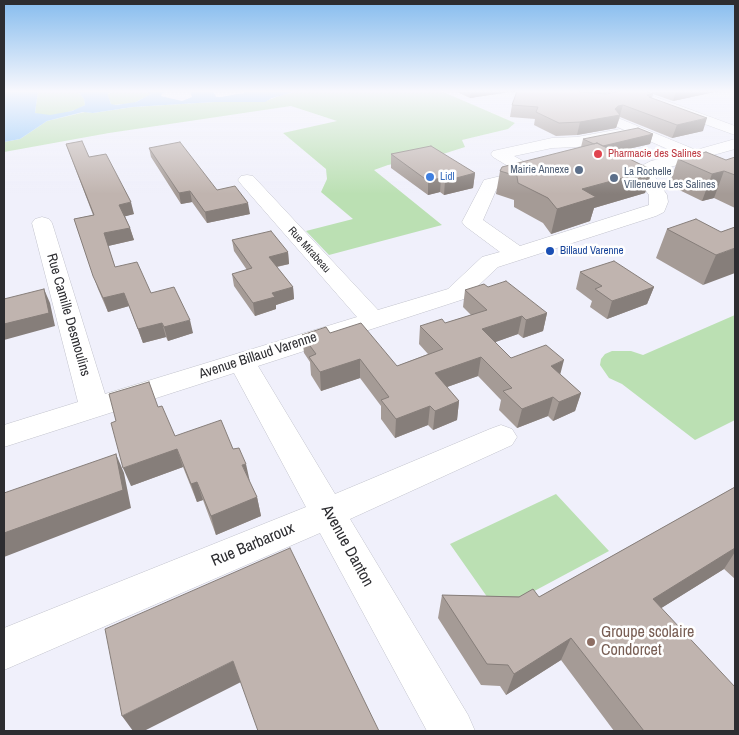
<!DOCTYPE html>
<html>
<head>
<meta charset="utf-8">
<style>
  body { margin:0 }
  #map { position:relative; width:739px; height:735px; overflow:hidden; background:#f0f0fb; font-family:"Archivo Narrow",sans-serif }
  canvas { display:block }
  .frame { position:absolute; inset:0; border:5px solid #2d2d31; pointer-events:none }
</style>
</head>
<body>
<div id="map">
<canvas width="739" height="735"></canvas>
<div class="frame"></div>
</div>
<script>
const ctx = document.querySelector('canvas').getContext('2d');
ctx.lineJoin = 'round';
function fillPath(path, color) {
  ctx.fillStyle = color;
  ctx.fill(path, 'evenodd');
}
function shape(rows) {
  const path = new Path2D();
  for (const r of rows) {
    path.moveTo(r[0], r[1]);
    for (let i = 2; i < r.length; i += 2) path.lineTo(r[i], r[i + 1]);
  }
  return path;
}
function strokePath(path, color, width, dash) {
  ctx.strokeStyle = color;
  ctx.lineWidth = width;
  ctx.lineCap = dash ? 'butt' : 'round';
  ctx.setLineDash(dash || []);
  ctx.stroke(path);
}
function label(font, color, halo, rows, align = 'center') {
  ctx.font = font + ' "Archivo Narrow",sans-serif';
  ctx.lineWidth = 5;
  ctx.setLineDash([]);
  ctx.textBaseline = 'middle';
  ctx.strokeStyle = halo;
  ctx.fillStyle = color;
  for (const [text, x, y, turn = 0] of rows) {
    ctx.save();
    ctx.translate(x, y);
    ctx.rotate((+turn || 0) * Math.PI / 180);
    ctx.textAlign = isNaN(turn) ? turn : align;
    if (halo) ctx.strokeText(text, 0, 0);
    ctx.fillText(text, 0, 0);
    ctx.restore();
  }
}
const green = shape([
  [38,91,78,91,84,99,85,105,78,109,58,115,39,115,35,113],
  [116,91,147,91,151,94,134,103,113,105,111,104,108,96,108,94],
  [299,91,441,91,515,123,508,129,462,140,465,147,443,154,388,165,374,170,442,225,329,255,306,231,353,219,321,192,327,179,326,169,283,133,337,121,291,106,109,133,4,152,4,142,20,139,47,121,85,112,93,113,133,107,214,102,266,101,279,96],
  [735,315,735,420,695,440,622,384,609,378,600,365,601,359,605,354,612,351,631,351,643,355],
  [556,494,609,551,497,611,450,544]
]);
const water = shape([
  [4,91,38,91,35,113,50,115,72,111,85,105,84,99,78,91,116,91,108,93,108,96,111,104,116,105,136,102,151,94,147,91,167,91,162,94,161,96,182,101,192,97,190,91,213,91,216,97,221,97,243,93,245,91,298,91,272,98,265,102,214,102,133,107,93,113,83,112,47,121,20,139,4,142]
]);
const minor = shape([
  [621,91,640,91,735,126,735,135,622,94,621,91],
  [618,118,696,150,735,139,735,149,663,169,653,174,667,195,668,202,664,212,656,216,498,267,464,299,258,366,335,494,490,429,501,425,512,429,517,437,512,445,350,519,468,715,475,731,427,731,320,533,4,670,4,628,306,507,234,373,4,447,4,425,78,402,32,223,35,219,42,217,49,219,52,223,105,394,357,317,241,184,238,180,241,176,247,175,253,176,378,310,448,289,482,257,500,252,465,226,462,222,484,180,518,172,493,157,491,154,493,151,552,138,577,137,620,129,625,131,628,134,625,137,620,139,577,147,552,148,514,156,539,170,542,174,539,178,497,188,483,220,520,246,649,205,649,195,635,176,636,171,639,167,651,161,679,154,613,125,611,122,613,119,618,118]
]);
const wall = shape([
  [455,91,516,91,470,98],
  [517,91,614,91,605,94,651,93,652,91,719,91,673,101,653,94,652,98,703,131,672,138,620,117,616,128,577,135,556,136,534,125,535,119,510,117,512,105],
  [653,134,650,144,615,152,652,170,645,193,594,208,590,221,551,234,543,223,514,207,514,200,496,194,500,171,581,147,583,139],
  [66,144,89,157,134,214,125,216,130,228,134,240,108,246,115,267,151,293,193,333,168,341,166,337,143,343,129,306,108,312,98,289,74,219,93,215],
  [149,148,217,190,250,214,207,223,192,202,181,204,151,157],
  [391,154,475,173,473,188,444,195,440,192,428,195,391,168],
  [735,157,735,208,714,198,702,201,669,185,678,159,726,160],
  [735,227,703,285,656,258,667,229,721,232],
  [232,240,288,252,289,264,277,267,293,287,294,299,276,305,276,309,255,316,234,286,232,274,247,270,234,251],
  [580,272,654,287,647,304,607,319,590,307,592,301,576,289],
  [488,287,547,313,543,331,523,338,518,334,495,342,511,358,560,374,581,393,575,411,553,421,548,416,517,428,499,410,501,400,478,376,447,387,459,401,457,420,433,430,428,425,395,438,381,419,381,406,360,378,321,391,311,375,310,362,304,353,302,335,330,333,397,366,428,354,419,344,420,326,445,323,471,315,463,307,465,290],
  [158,407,175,436,233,449,257,497,261,516,216,535,203,500,197,502,183,467,131,486],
  [735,487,735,579,724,569,661,608,735,731,614,731,561,660,506,695,500,686,481,685,438,618,442,595,539,597]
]);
const shadedWall = shape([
  [471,91,516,91,470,98],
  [604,91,614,91,603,94],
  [676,91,719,91,673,101],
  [623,105,616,128,577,135,580,122,615,109,618,106],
  [707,118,703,131,672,138,677,125],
  [653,134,650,144,597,156,600,146],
  [652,170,645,193,594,208,590,221,551,234,557,209,582,189],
  [724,171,714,198,702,201,712,174],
  [475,173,473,188,444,195,445,181],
  [441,178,440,192,428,195,428,181],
  [190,191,192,202,181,204,179,193],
  [131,202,134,214,123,217,119,205],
  [248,203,250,214,207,223,205,212],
  [130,228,134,240,108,246,104,233],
  [735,248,735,273,703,285,716,255],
  [288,252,289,264,270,268,269,257],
  [293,287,294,299,276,305,276,309,255,316,253,303,272,293],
  [654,287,647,304,607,319,612,301],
  [44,289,50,303,55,326,4,340,4,324],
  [124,293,129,306,108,312,103,298],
  [547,313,543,331,523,338,526,320],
  [522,316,518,334,479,348,482,329],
  [190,320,193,333,168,341,164,327],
  [162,323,166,337,143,343,138,329],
  [481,357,478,376,433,392,435,373],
  [360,359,360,378,321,391,320,372],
  [564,360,559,379,551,366],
  [581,393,575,411,553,421,559,402],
  [553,397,548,416,517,428,522,409],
  [459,401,457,420,433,430,435,411],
  [430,406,428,425,395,438,396,419],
  [177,449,183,467,131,486,123,468],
  [116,454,124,473,131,508,4,557,4,533],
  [246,464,250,482,242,465],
  [197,482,203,500,197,502,191,484],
  [257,497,261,516,216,535,211,516],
  [735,548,735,552,724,569,639,622,653,599],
  [571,638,561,660,506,695,514,674],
  [233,661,241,682,144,731,133,731,122,716]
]);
const building = shape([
  [517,91,572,91,606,94,620,91,645,91,653,94,647,95,651,97,649,97,707,118,677,125,623,105,618,106,615,109,620,115,580,122,559,123,536,112,538,107,512,105,517,91],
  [638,128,653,134,603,146,597,143,594,144,583,139,638,128],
  [82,141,89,157,106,154,131,202,119,205,130,228,104,233,115,267,137,262,151,293,174,287,190,320,164,327,162,323,138,329,124,293,103,298,93,276,74,219,94,215,66,144,82,141],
  [180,142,217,190,235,186,248,203,205,212,190,191,179,193,149,148,180,142],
  [597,143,652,170,582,189,596,197,557,209,548,198,518,183,517,176,500,171,502,167,597,143],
  [431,146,475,173,445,181,441,178,428,181,391,154,431,146],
  [706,152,726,160,735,157,735,175,724,171,712,174,678,159,706,152],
  [696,219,721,232,735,227,735,248,716,255,667,229,696,219],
  [271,231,288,252,269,257,293,287,272,293,275,297,253,303,232,274,252,268,232,240,271,231],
  [614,261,654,287,612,301,595,289,602,286,580,272,614,261],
  [506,281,547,313,526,320,522,316,482,329,511,358,546,345,564,360,551,366,581,393,559,402,553,397,522,409,503,391,512,388,481,357,435,373,459,401,435,411,430,406,396,419,381,400,389,397,360,359,320,372,309,357,316,354,302,335,326,327,330,333,361,323,397,366,443,349,420,326,442,319,445,323,487,310,465,290,484,284,488,287,506,281],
  [44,289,49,313,4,324,4,299,44,289],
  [149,382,158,407,162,406,175,436,221,420,233,449,239,448,246,464,242,465,257,497,211,516,197,482,191,484,177,449,123,468,111,423,116,421,109,394,149,382],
  [116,454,123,490,4,533,4,493,116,454],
  [735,487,735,548,653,599,735,687,735,731,644,731,571,638,514,674,508,665,487,664,442,595,519,597,533,589,539,597,735,487],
  [290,548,379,731,258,731,233,661,122,716,105,629,290,548]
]);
const markers = [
  [598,154,5,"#e0444e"],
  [579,170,5,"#5c6f8a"],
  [430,177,5,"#3f7fe0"],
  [614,178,5,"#5c6f8a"],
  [550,251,5,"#1a4fb4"],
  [591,642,5,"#8d6e63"]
];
const farHealthnames = [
  ["Pharmacie des Salines",608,154]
];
const farServicenames = [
  ["Mairie Annexe",569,170],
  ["La Rochelle",624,172,"left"],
  ["Villeneuve Les Salines",624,185,"left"]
];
const farShopnames = [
  ["Lidl",440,177]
];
const farStreetnames = [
  ["Rue Mirabeau",309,250,48]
];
const farTransitnames = [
  ["Billaud Varenne",560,251]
];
const streetNames = [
  ["Rue Camille Desmoulins",68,315,74],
  ["Avenue Billaud Varenne",258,356,-18]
];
const nearStreetnames = [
  ["Rue Barbaroux",253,545,-23],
  ["Avenue Danton",347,546,61]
];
const nearEducationnames = [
  ["Groupe scolaire",601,633],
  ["Condorcet",601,651]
];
fillPath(green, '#bbe0b3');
fillPath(water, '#93c7f8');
strokePath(minor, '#c2c3cd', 1);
fillPath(minor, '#fff');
fillPath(wall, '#a59b96');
fillPath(shadedWall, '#867e7a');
fillPath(building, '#c0b4af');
strokePath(building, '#867e7a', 1);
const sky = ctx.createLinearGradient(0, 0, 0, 194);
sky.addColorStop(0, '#86bcee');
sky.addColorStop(0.47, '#f8f8fd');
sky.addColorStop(1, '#f8f8fd00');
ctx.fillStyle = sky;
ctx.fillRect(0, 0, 739, 194);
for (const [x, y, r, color] of markers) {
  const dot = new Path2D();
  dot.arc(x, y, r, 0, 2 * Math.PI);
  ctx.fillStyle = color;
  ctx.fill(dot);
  strokePath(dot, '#fff', 2);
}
label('11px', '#be3a42', '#fff', farHealthnames, 'left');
label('11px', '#4e5e75', '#fff', farServicenames, 'right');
label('11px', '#366cbe', '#fff', farShopnames, 'left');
label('11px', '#2d2d31', '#fff', farStreetnames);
label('11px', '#164399', '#fff', farTransitnames, 'left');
label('14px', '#2d2d31', '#fff', streetNames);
label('16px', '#2d2d31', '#fff', nearStreetnames);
label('16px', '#785e54', '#fff', nearEducationnames, 'left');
</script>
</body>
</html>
